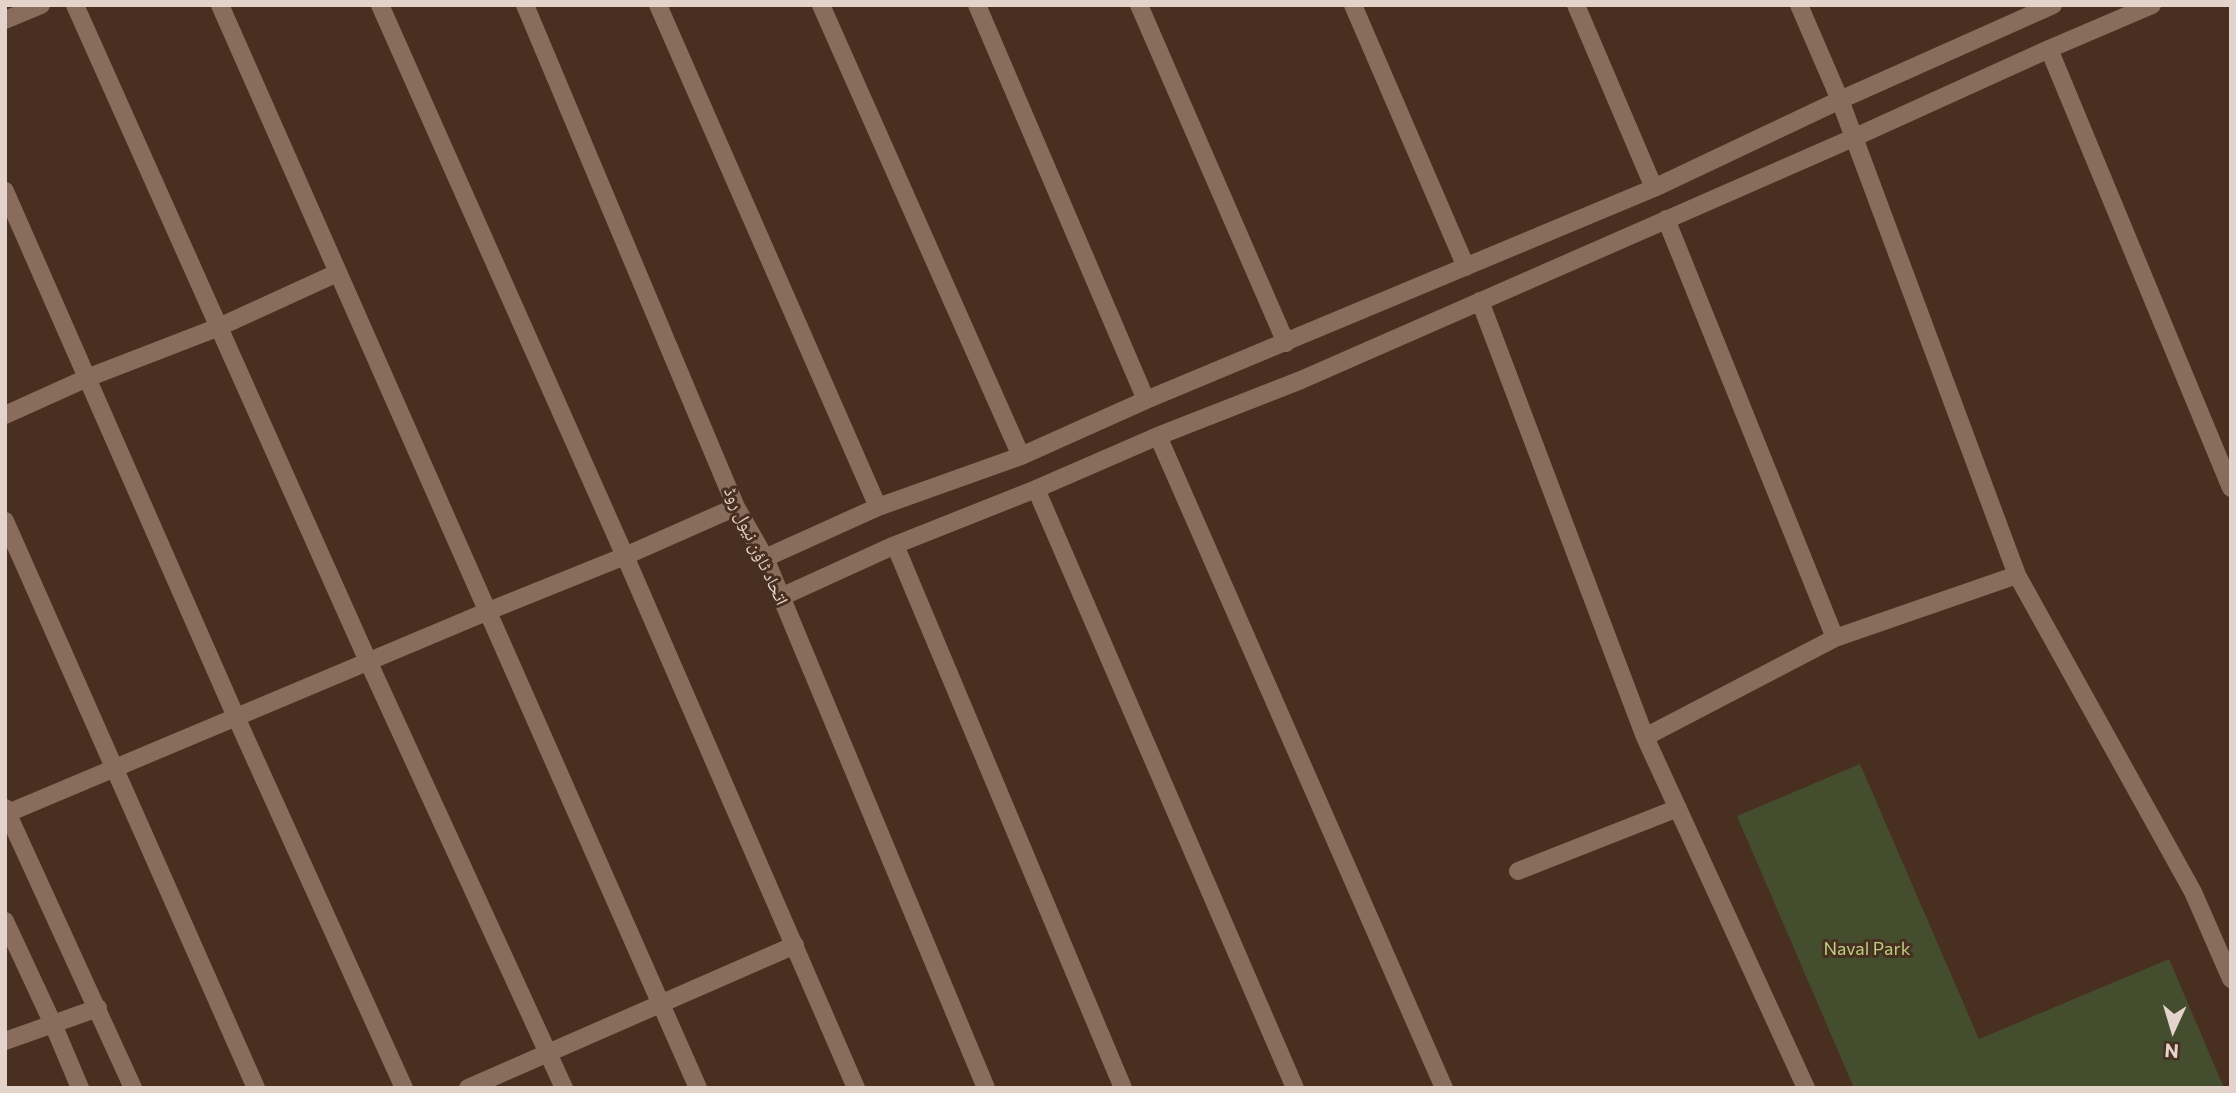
<!DOCTYPE html>
<html>
<head>
<meta charset="utf-8">
<style>
  body { margin:0 }
  #map { position:relative; width:2236px; height:1093px; overflow:hidden; background:#482f20; font-family:Commissioner,sans-serif }
  canvas { display:block }
  .frame { position:absolute; inset:0; border:7px solid #e4d3ca; pointer-events:none }
  .north { position:absolute; left:2138px; top:995px; width:70px; height:70px; -webkit-text-stroke:5px #482f20; paint-order:stroke; rotate:184deg; font-size:19px; font-weight:700; line-height:28px; text-align:center; color:#e4d3ca }
  .north::after { content:''; display:block; margin:auto; width:24px; height:32px; background:#e4d3ca; clip-path:polygon(50% 0,100% 100%,50% 72%,0 100%) }
</style>
</head>
<body>
<div id="map">
<canvas width="2236" height="1093"></canvas>
<div class="frame"></div>
<div class="north">N</div>
</div>
<script>
const ctx = document.querySelector('canvas').getContext('2d');
ctx.lineJoin = 'round';
function fillPath(path, color) {
  ctx.fillStyle = color;
  ctx.fill(path, 'evenodd');
}
function shape(rows) {
  const path = new Path2D();
  for (const r of rows) {
    path.moveTo(r[0], r[1]);
    for (let i = 2; i < r.length; i += 2) path.lineTo(r[i], r[i + 1]);
  }
  return path;
}
function strokePath(path, color, width, dash) {
  ctx.strokeStyle = color;
  ctx.lineWidth = width;
  ctx.lineCap = dash ? 'butt' : 'round';
  ctx.setLineDash(dash || []);
  ctx.stroke(path);
}
function label(font, color, halo, rows, align = 'center') {
  ctx.font = font + ' Commissioner,"Noto Naskh Arabic",sans-serif';
  ctx.lineWidth = 6;
  ctx.setLineDash([]);
  ctx.textBaseline = 'middle';
  ctx.strokeStyle = halo;
  ctx.fillStyle = color;
  for (const [text, x, y, turn = 0] of rows) {
    ctx.save();
    ctx.translate(x, y);
    ctx.rotate((+turn || 0) * Math.PI / 180);
    ctx.textAlign = isNaN(turn) ? turn : align;
    if (halo) ctx.strokeText(text, 0, 0);
    ctx.fillText(text, 0, 0);
    ctx.restore();
  }
}
const green = shape([
  [1860,764,1979,1039,2169,959,2224,1088,1854,1088,1737,816]
]);
const street = shape([
  [75,5,368,661,564,1088],
  [220,5,698,1088],
  [380,5,625,556,856,1088],
  [525,5,736,507,765,558,986,1088],
  [658,5,878,507],
  [821,5,1021,456],
  [977,5,1146,400],
  [1139,5,1286,343],
  [1353,5,1466,267],
  [1576,5,1654,188],
  [1799,5,1840,100,2017,575,2193,892,2231,979],
  [5,20,41,5],
  [2049,49,2231,488],
  [5,191,236,717,404,1088],
  [1666,219,1835,638],
  [1480,301,1645,737,1806,1088],
  [5,415,87,378,219,327,337,273],
  [1158,436,1444,1088],
  [1036,489,1295,1088],
  [5,521,256,1088],
  [895,545,1123,1088],
  [765,558,878,507,1021,456,1146,400,1654,188,1840,100,2053,5],
  [781,597,895,545,1036,489,1158,436,1301,380,1853,138,2049,49,2152,5],
  [1645,737,1835,638,2017,575],
  [8,813,486,612,625,556,736,507],
  [1518,871,1678,808],
  [5,1041,98,1008],
  [468,1088,795,945]
]);
const secondary = shape([
  [5,808,133,1088],
  [5,921,53,1024,80,1088]
]);
const streetNames = [
  ["اتحاد ٹاؤن نیول روڈ",756,546,65]
];
const parkNames = [
  ["Naval Park",1867,949]
];
fillPath(green, '#454d2f');
strokePath(street, '#896d5c', 18);
strokePath(secondary, '#896d5c', 18);
label('18px', '#e4d3ca', '#482f20', streetNames);
label('18px', '#bacf80', '#482f20', parkNames);
</script>
</body>
</html>
